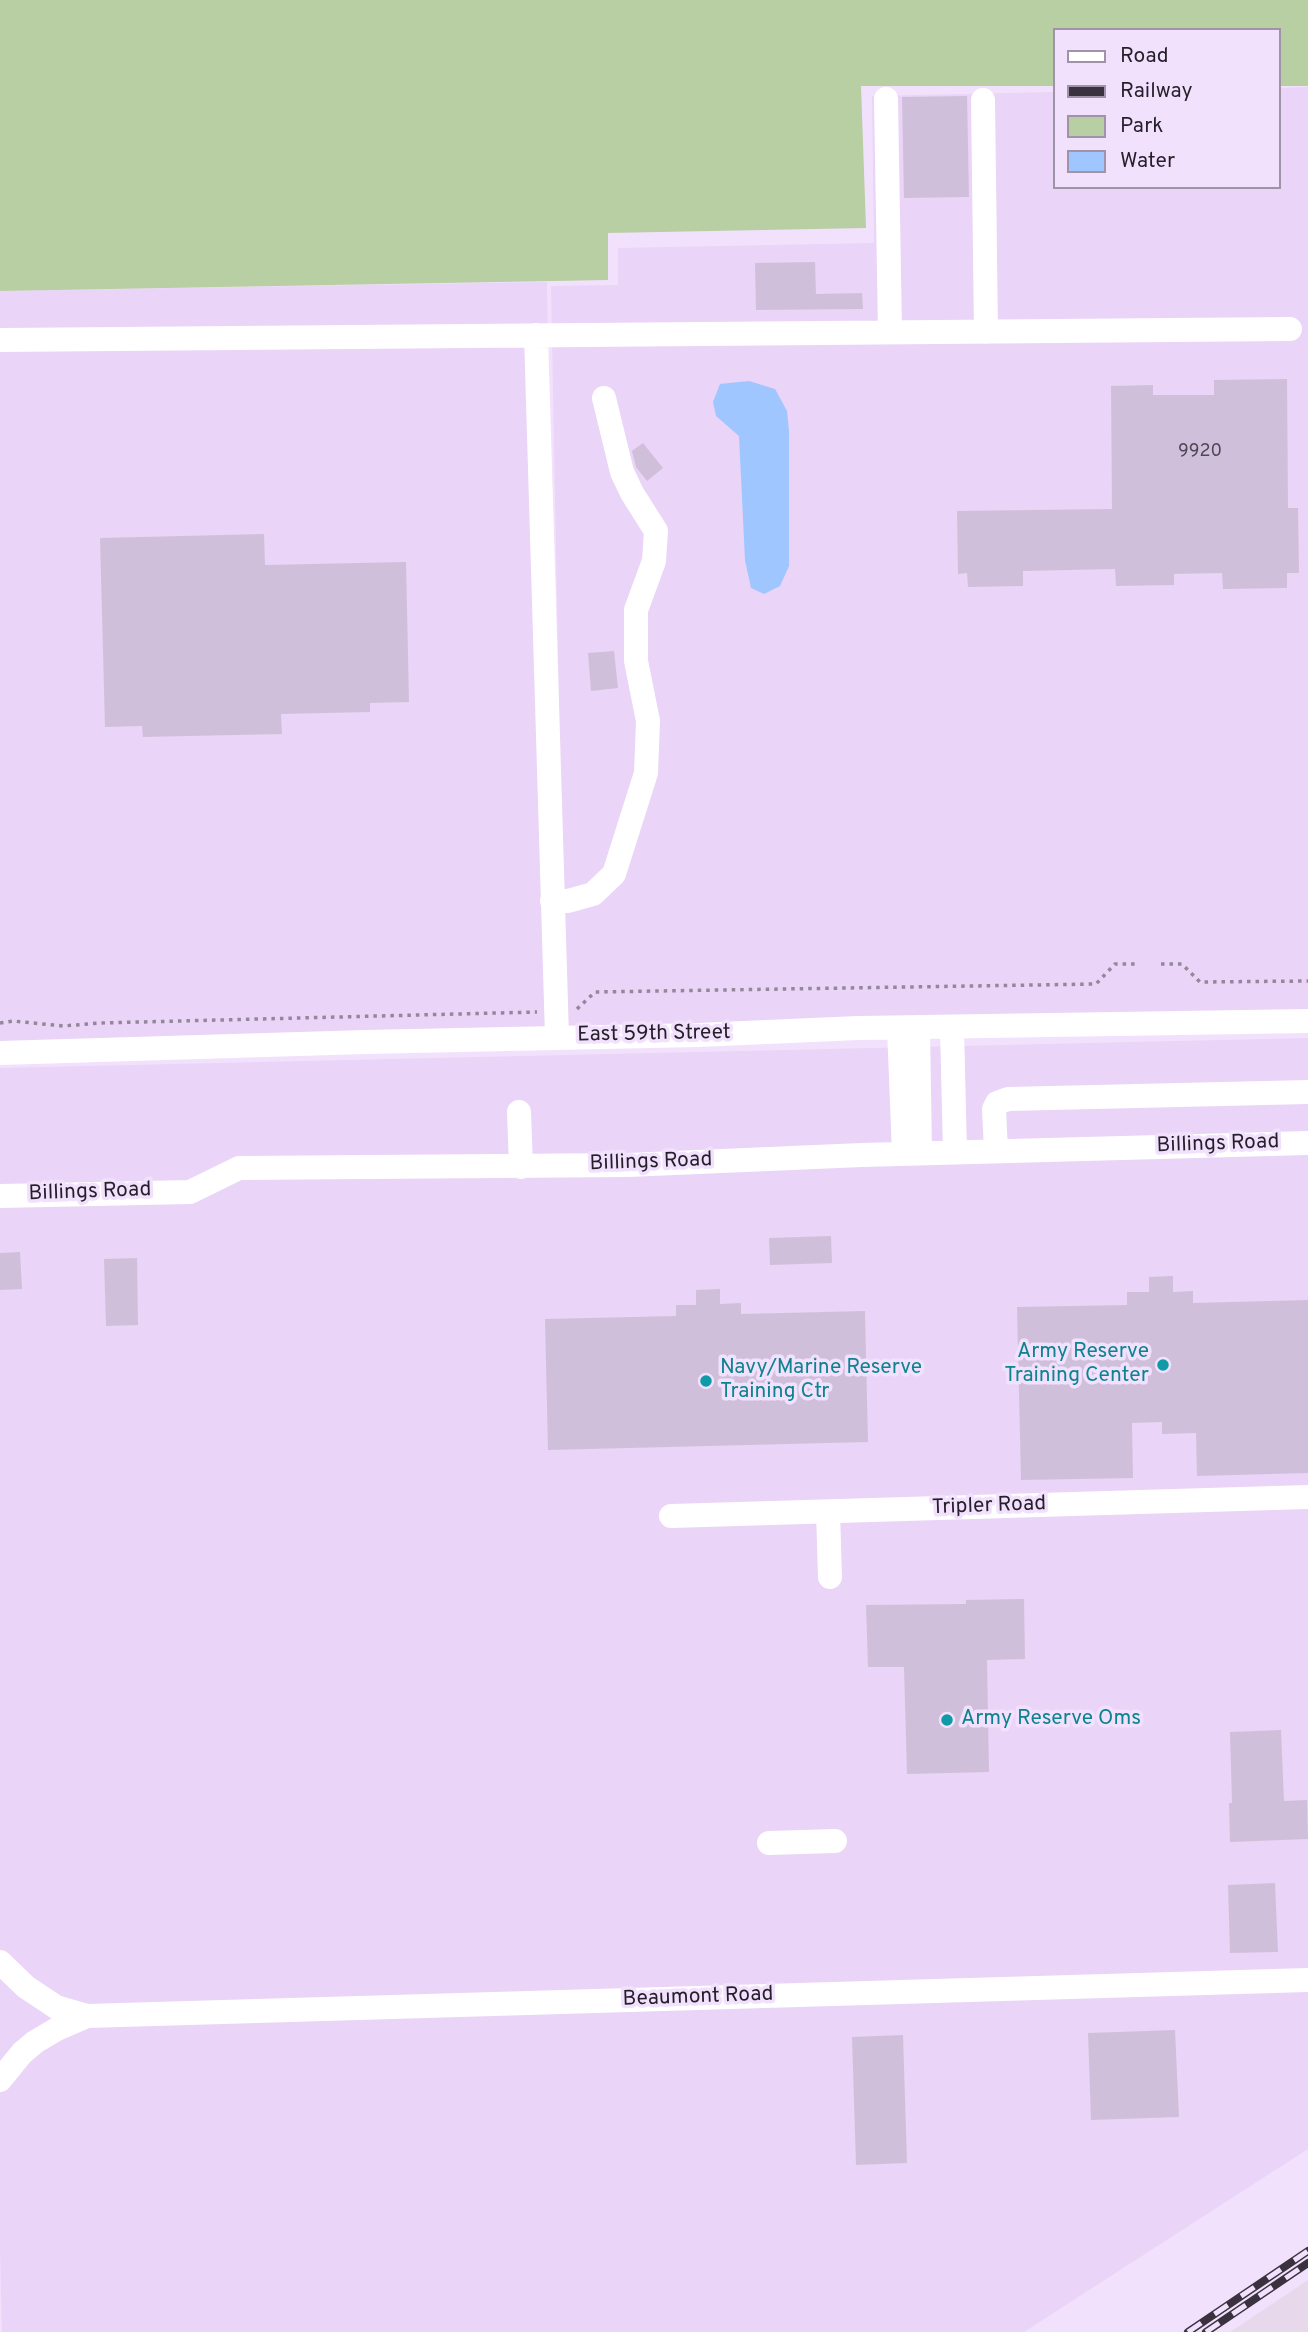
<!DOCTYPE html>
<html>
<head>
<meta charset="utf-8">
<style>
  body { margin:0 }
  #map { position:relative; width:1308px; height:2332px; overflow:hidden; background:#f2e1fd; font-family:Overpass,sans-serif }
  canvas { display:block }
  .legend { position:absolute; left:1053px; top:28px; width:228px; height:161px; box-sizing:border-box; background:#f2e1fd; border:2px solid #a093a8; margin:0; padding:9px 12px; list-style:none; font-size:21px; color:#251f29 }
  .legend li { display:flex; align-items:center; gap:14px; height:35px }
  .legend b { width:35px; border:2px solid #a093a8 }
</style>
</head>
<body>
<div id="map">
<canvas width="1308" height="2332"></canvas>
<ul class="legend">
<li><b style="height:9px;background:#fff"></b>Road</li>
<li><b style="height:9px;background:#3a323e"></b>Railway</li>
<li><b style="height:19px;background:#b8cea3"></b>Park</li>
<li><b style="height:19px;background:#9fc6ff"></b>Water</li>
</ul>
</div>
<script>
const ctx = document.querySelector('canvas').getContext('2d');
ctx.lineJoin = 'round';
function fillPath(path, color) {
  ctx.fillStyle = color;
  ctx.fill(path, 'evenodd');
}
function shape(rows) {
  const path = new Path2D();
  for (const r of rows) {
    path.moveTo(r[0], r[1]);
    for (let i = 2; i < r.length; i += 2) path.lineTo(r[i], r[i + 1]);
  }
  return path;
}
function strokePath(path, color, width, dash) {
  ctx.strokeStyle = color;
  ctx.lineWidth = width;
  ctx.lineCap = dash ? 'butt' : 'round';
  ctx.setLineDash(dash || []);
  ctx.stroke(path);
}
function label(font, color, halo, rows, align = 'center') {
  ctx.font = font + ' Overpass,sans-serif';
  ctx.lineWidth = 7;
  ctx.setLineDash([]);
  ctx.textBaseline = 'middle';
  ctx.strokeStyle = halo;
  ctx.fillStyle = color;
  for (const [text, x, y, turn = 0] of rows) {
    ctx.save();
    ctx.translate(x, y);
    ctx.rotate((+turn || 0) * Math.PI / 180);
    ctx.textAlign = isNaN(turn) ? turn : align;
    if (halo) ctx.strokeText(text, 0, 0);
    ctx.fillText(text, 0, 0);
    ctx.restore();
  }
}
const built = shape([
  [1308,87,1308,1016,565,1029,551,286,618,285,618,248,874,243,872,96,1054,92,1054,187,1278,187,1278,88],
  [547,282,559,1030,0,1043,0,291],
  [1308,1038,1308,2149,1024,2332,2,2332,0,2249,0,1068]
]);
const industrial = shape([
  [1308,2280,1308,2332,1230,2332]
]);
const green = shape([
  [0,0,1308,0,1308,86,1278,86,1278,30,1054,30,1054,86,861,86,866,228,608,233,608,280,0,291]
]);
const water = shape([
  [749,381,775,389,787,411,789,431,789,566,780,586,764,594,751,588,745,560,739,436,716,416,713,402,720,384]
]);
const building = shape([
  [967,96,969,197,904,198,902,97],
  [815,262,816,294,862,293,863,309,756,310,755,263],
  [1287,379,1288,508,1298,508,1299,573,1287,573,1287,588,1223,589,1222,573,1174,574,1174,585,1116,586,1115,569,1023,571,1023,586,968,587,967,573,958,574,957,511,1112,509,1111,386,1153,385,1153,395,1214,395,1214,380],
  [643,443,663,468,647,481,636,467,632,451],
  [264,534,265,565,406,562,409,702,370,703,370,712,281,714,282,734,143,737,142,726,105,727,100,538],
  [614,651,618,688,591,691,588,653],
  [831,1236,832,1263,770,1265,769,1238],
  [20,1252,22,1289,0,1290,0,1253],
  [137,1258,138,1325,106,1326,104,1259],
  [1173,1276,1173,1292,1193,1291,1193,1303,1308,1300,1308,1473,1197,1476,1196,1433,1162,1434,1162,1422,1132,1423,1133,1478,1021,1480,1017,1307,1127,1305,1127,1292,1149,1292,1149,1277],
  [720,1289,720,1304,741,1303,741,1314,865,1311,868,1442,548,1450,545,1319,676,1316,676,1305,696,1305,696,1290],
  [1024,1599,1025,1659,987,1660,989,1772,907,1774,904,1667,868,1667,866,1605,966,1604,966,1600],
  [1281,1730,1284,1801,1307,1800,1308,1839,1230,1842,1229,1803,1232,1803,1230,1732],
  [1275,1883,1278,1952,1230,1953,1228,1885],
  [1175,2030,1179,2117,1091,2120,1088,2033],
  [903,2035,907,2163,856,2165,852,2037]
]);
const path = shape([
  [1161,964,1182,964,1200,982,1308,981],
  [577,1009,595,992,1096,984,1115,964,1136,964],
  [0,1023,13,1021,63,1026,100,1023,537,1012]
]);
const minor = shape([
  [886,99,890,332],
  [983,100,986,332],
  [536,335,557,1037],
  [0,340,1290,329],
  [552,901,568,901,593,894,614,874,646,773,648,721,636,661,636,610,654,561,656,531,632,493,622,472,604,398],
  [899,1028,904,1154],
  [918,1028,920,1153],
  [952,1028,955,1152],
  [0,1053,365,1042,698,1035,858,1028,1308,1021],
  [519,1112,521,1167],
  [996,1151,994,1109,997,1103,1008,1099,1308,1092],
  [0,1196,190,1192,239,1168,628,1165,862,1155,1308,1143],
  [828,1512,830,1577],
  [671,1516,1308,1497],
  [769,1843,835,1841],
  [0,1962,26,1987,56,2007,87,2016,1308,1980],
  [0,2080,22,2053,35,2042,57,2029,87,2016]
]);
const rail = shape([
  [1188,2332,1308,2251],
  [1206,2332,1308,2263]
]);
const markers = [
  [1163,1365,7,"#0f9aa8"],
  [706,1381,7,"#0f9aa8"],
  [947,1720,7,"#0f9aa8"]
];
const numberNames = [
  ["9920",1200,452]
];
const streetNames = [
  ["East 59th Street",654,1035,-1],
  ["Billings Road",1218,1145,-2],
  ["Billings Road",651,1163,-2],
  ["Billings Road",90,1193,-2],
  ["Tripler Road",989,1507,-2],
  ["Beaumont Road",698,1998,-2]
];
const cultureNames = [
  ["Army Reserve",1149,1353,"right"],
  ["Training Center",1149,1377,"right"],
  ["Navy/Marine Reserve",720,1369],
  ["Training Ctr",720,1393],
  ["Army Reserve Oms",961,1720]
];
fillPath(built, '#ead4f7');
fillPath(industrial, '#e8d8eb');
fillPath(green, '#b8cea3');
fillPath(water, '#9fc6ff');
fillPath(building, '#d0bfda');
strokePath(path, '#93879a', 3.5, [3.5, 5]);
strokePath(minor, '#fff', 24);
strokePath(rail, '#3a323e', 8);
strokePath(rail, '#f2e1fd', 5, [16]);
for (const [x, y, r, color] of markers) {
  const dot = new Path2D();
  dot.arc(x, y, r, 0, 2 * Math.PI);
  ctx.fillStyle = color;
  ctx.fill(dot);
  strokePath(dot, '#f2e1fd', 2.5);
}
label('18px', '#504755', null, numberNames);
label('21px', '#251f29', '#f2e1fd', streetNames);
label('21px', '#0d838f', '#f2e1fd', cultureNames, 'left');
</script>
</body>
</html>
